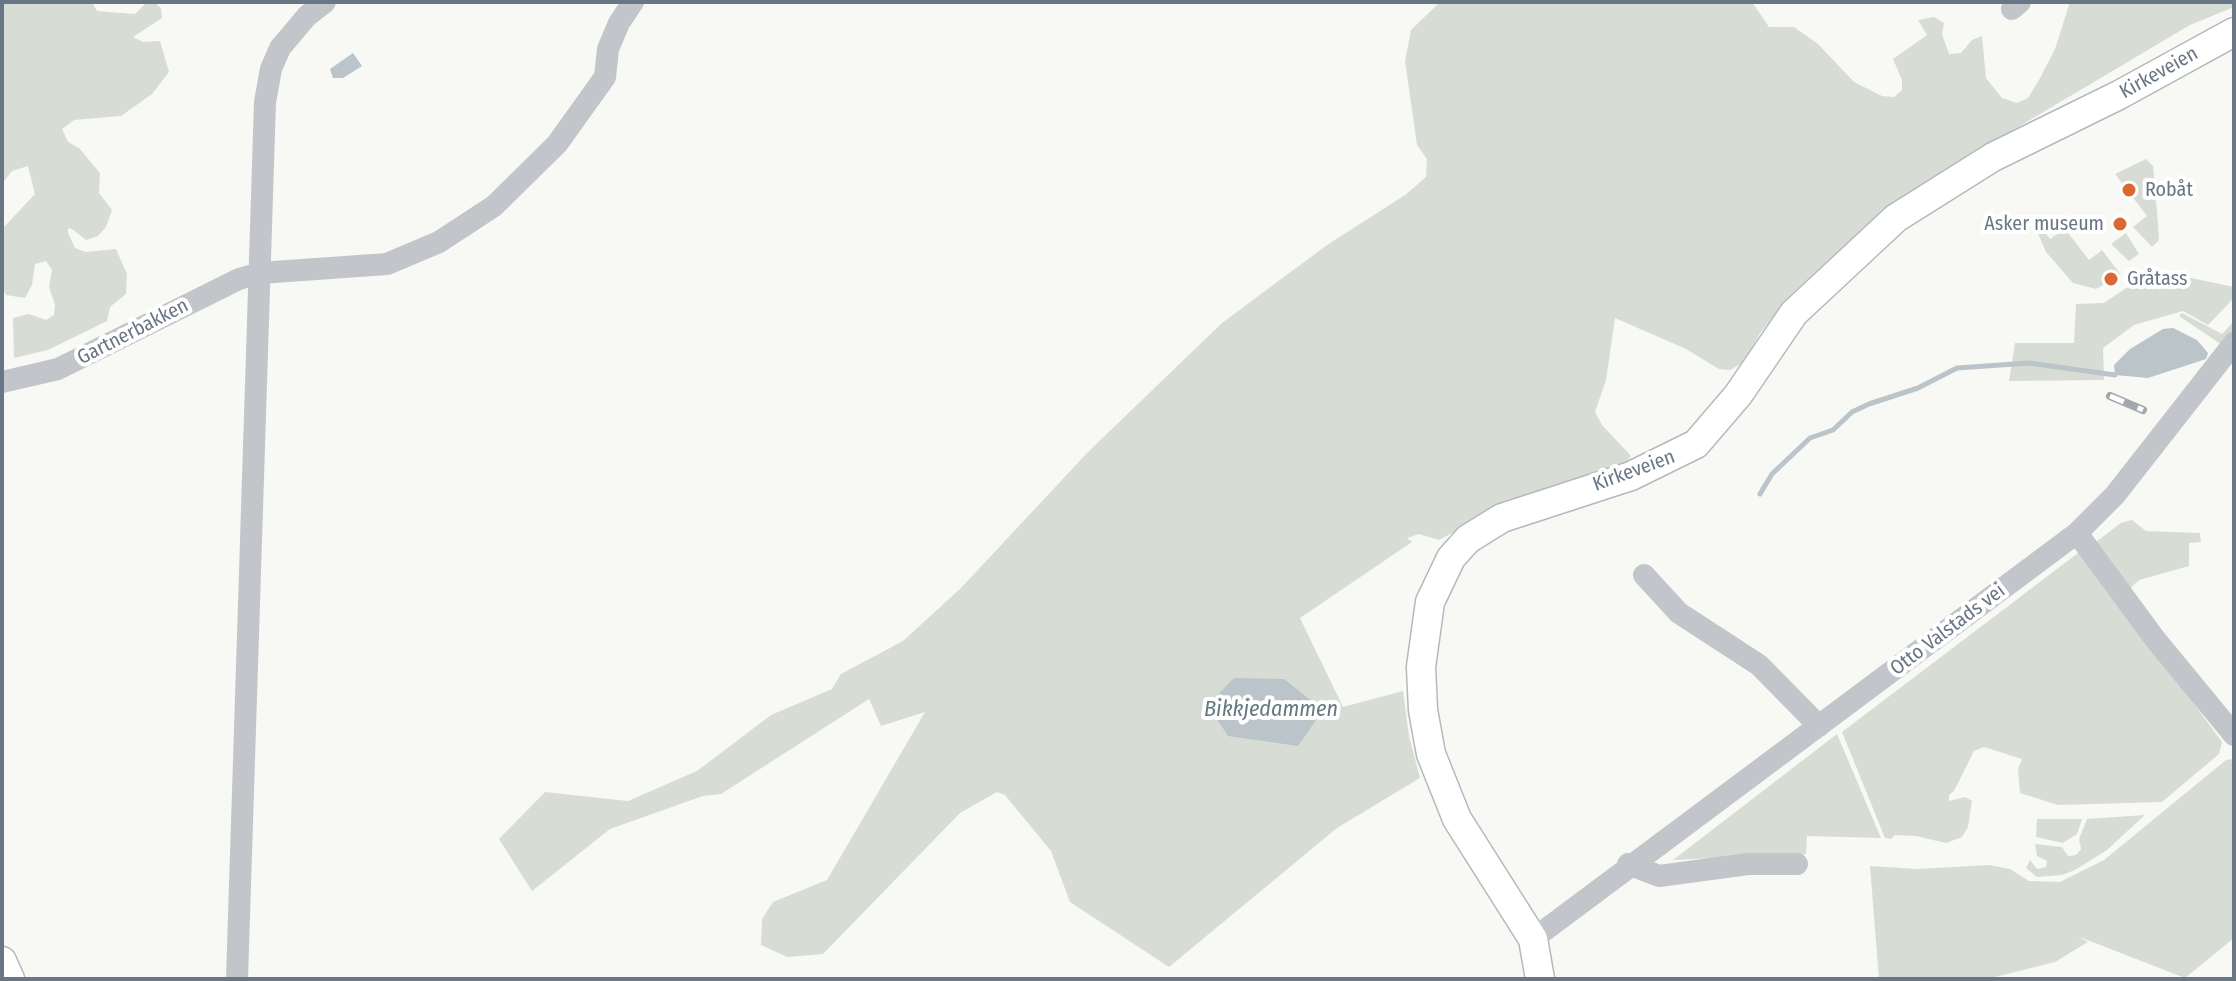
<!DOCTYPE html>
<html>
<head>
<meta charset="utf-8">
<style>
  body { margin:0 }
  #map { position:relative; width:2236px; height:981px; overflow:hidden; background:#f8f8f5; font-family:"Fira Sans Condensed",sans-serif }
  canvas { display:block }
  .frame { position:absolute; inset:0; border:4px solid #687685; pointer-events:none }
</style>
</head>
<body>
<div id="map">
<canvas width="2236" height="981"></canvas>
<div class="frame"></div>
</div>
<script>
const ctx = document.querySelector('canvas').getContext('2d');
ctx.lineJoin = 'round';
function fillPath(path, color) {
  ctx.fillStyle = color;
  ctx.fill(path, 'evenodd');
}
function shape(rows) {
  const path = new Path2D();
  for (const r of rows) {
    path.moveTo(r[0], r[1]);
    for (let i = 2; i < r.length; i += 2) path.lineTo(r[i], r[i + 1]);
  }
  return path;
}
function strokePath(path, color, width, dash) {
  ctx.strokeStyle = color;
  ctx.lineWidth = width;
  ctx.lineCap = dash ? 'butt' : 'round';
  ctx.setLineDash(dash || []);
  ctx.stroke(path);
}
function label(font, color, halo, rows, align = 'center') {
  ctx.font = font + ' "Fira Sans Condensed",sans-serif';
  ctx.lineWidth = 8;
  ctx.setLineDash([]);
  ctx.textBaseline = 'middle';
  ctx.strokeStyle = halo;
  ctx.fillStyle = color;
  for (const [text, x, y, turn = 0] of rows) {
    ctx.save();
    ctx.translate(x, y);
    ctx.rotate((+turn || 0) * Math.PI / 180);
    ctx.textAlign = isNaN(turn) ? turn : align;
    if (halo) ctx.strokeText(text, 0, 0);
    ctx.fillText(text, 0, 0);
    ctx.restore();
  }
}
const green = shape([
  [2,2,92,2,97,11,135,14,147,2,154,2,161,8,162,18,133,37,143,42,160,41,169,72,152,94,121,116,74,120,62,129,68,142,79,148,100,173,99,193,112,210,106,227,98,236,86,240,72,229,68,228,68,233,75,248,86,252,116,249,127,274,126,294,110,307,107,321,48,350,14,358,13,318,29,314,46,320,54,315,55,305,49,287,52,270,46,261,35,264,32,285,25,298,6,295,2,287,2,229,35,194,28,166,12,171,2,184],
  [1440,2,1752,2,1769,27,1794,27,1818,44,1854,82,1882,96,1894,97,1902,90,1902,80,1893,59,1927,35,1918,20,1934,17,1944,23,1942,34,1949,54,1961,53,1972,40,1982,36,1986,78,2002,98,2017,103,2028,98,2039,80,2055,49,2070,2,2234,2,2234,7,2190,25,1929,180,1880,215,1794,292,1760,333,1744,362,1730,370,1719,369,1686,349,1615,318,1606,380,1595,412,1602,425,1631,456,1624,465,1495,510,1439,540,1419,534,1407,538,1412,542,1300,618,1343,707,1403,691,1409,736,1420,778,1337,828,1169,967,1070,902,1051,851,1005,795,997,792,960,813,823,954,787,957,761,945,762,919,773,902,827,880,925,712,881,726,869,699,721,794,703,796,610,829,532,891,499,839,545,792,628,801,697,771,771,715,832,689,841,674,903,641,961,588,1088,452,1222,323,1327,245,1405,195,1426,177,1427,159,1417,145,1405,61,1411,30],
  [2146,159,2153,166,2158,224,2159,240,2152,247,2133,227,2147,216,2115,174],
  [2040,226,2050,239,2065,229,2089,260,2102,250,2121,275,2096,289,2073,283,2046,252,2037,231],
  [2126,233,2139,254,2129,261,2111,244],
  [2153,270,2234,287,2234,298,2208,325,2183,311,2134,325,2103,348,2104,380,2009,381,2015,343,2074,343,2076,304,2104,303],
  [2182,313,2222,334,2234,321,2234,333,2222,345,2179,316],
  [2132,520,2146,531,2200,533,2201,542,2189,543,2189,566,2139,580,2127,591,2096,542,2121,523],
  [2082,550,2222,742,2219,754,2162,802,2058,805,2020,793,2018,769,2022,759,1984,747,1974,751,1954,791,1949,795,1949,801,1965,797,1972,801,1968,827,1962,837,1946,843,1916,836,1895,835,1891,839,1885,838,1842,732],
  [1837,734,1881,838,1807,836,1806,854,1673,860],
  [2234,759,2234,938,2185,978,2077,936,2088,942,2055,962,1987,979,1879,979,1870,866,1917,869,1989,865,2010,869,2029,881,2060,882,2104,860,2226,760],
  [2145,815,2107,850,2075,870,2062,875,2037,877,2026,868,2030,860,2037,869,2046,867,2047,861,2037,856,2035,844,2062,847,2068,856,2076,855,2081,849,2079,839,2087,819],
  [2037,819,2082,819,2077,834,2063,843,2036,837]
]);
const water = shape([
  [353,53,362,66,343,78,333,78,330,69],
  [2173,328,2197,340,2208,353,2206,359,2148,378,2115,375,2114,365,2130,349,2163,329],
  [1234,678,1284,679,1323,710,1298,746,1228,736,1208,705]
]);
const stream = shape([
  [1760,494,1772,474,1810,438,1833,430,1852,412,1869,404,1918,388,1957,368,2029,363,2115,375]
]);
const minor = shape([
  [2012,9,2020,2],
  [2,382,58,369,239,279,260,273,387,264,439,242,494,206,557,144,605,77,608,49,619,23,633,2],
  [2077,533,2155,639,2234,735],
  [1644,575,1679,613,1759,665,1819,726],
  [1628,864,1659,876,1748,864,1797,864],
  [1533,939,2077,533,2115,495,2234,343],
  [237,979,265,102,271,69,280,48,307,16,325,2]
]);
const major = shape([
  [2,961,10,979],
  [1540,979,1533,939,1457,819,1431,754,1423,710,1421,667,1430,602,1451,558,1468,539,1502,518,1631,476,1696,444,1738,395,1794,313,1896,218,1993,157,2119,95,2234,32]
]);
const rail = shape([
  [2110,396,2143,410]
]);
const markers = [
  [2129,190,8,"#db6832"],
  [2120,224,8,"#db6832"],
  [2111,279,8,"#db6832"]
];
const streetNames = [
  ["Kirkeveien",2159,73,-29],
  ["Gartnerbakken",133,332,-27],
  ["Kirkeveien",1634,471,-20],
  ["Otto Valstads vei",1948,630,-37]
];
const poiNames = [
  ["Robåt",2145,190],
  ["Asker museum",2104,224,"right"],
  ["Gråtass",2127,279]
];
const waterNames = [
  ["Bikkjedammen",1271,710]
];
fillPath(green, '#d7ddd5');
fillPath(water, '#bbc4c9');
strokePath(stream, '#bbc4c9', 5);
strokePath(major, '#b5b9bd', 31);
strokePath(minor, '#c2c5c9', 22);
strokePath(major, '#fff', 28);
strokePath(rail, '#a3a8ae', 8);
strokePath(rail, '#fff', 5, [15]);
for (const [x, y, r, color] of markers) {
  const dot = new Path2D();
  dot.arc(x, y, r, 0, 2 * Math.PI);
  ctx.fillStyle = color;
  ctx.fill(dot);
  strokePath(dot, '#fff', 3);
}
label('20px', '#687685', '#fff', streetNames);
label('20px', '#687685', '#fff', poiNames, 'left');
label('italic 22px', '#647780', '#fff', waterNames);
</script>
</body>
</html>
